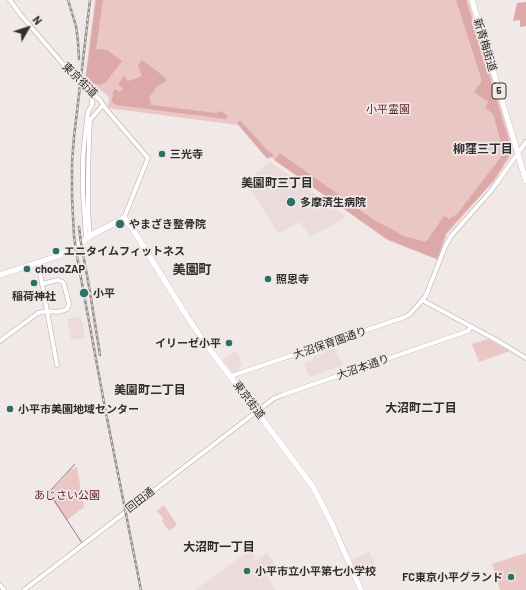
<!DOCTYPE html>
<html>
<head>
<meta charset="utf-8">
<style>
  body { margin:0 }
  #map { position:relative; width:526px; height:590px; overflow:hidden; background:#f1e9e8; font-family:Barlow,sans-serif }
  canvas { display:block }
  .north { position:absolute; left:8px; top:8px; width:40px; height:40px; -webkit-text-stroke:3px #f1e9e8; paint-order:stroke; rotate:51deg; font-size:11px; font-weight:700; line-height:16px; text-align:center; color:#312e2e }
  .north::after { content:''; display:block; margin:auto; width:14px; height:18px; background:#312e2e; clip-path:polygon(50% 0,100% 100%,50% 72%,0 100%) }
</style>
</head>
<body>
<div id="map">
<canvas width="526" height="590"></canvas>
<div class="north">N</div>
</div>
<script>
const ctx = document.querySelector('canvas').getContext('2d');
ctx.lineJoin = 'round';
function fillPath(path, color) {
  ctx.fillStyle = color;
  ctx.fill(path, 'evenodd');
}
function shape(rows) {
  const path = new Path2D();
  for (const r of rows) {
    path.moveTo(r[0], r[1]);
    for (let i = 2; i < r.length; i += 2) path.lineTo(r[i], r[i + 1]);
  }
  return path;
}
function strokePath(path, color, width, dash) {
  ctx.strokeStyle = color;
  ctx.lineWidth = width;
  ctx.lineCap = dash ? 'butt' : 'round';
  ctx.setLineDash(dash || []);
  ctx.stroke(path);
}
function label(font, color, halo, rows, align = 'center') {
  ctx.font = font + ' Barlow,"Noto Sans JP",sans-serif';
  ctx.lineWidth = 3.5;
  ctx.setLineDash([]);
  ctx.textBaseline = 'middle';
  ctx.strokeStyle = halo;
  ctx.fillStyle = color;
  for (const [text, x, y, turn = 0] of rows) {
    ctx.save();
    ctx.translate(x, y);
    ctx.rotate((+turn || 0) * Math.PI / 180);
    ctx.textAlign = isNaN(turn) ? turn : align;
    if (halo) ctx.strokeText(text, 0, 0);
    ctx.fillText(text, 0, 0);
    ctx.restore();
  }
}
const built = shape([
  [269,162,271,162,346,216,345,218,310,237,300,222,281,233,278,233,247,184,247,181],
  [81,316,85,338,71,340,67,319],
  [332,345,335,349,343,365,309,377,304,363,314,359,314,356,326,352,324,348],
  [235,351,239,356,242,366,239,367,240,371,233,373,223,360],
  [250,550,255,558,254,559,255,561,267,552,277,568,266,575,276,590,195,590],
  [369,552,376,566,376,567,359,576,352,561,354,558]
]);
const green = shape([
  [95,0,468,0,514,151,495,180,447,234,438,260,387,240,271,157,267,159,238,125,108,108,109,97,85,78],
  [488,339,510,351,479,362,472,344],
  [77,467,84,507,67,520,47,493,62,480,70,470],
  [164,505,177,525,169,531,162,521,164,519,157,511],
  [526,553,526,590,500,590,492,564]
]);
const forest = shape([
  [96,0,103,0,96,49,107,50,122,61,106,82,100,85,95,84,86,77],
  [456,0,466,0,512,151,494,180,446,233,437,259,387,239,274,160,280,153,374,220,404,236,426,242,444,216,449,219,457,214,504,153,493,114,485,108,488,102,474,92,482,81],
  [526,2,526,26,520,27,520,20,513,21,517,3],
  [142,60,166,78,165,82,157,86,149,98,151,105,217,113,221,111,228,116,226,119,116,105,114,104,112,101,113,92,115,89,120,92,123,88,118,85,124,76,128,81,137,78,142,76,138,66],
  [240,120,268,151,274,155,272,157,267,158,237,123]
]);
const stream = shape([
  [50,491,75,464],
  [52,497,82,543]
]);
const minor = shape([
  [10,0,20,14,63,64,77,78,100,100,106,109,148,158,124,218],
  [90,236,88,210,88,179,89,140,90,120,103,105],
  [86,239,83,193,83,157,85,136,88,112,92,105,92,99,95,94],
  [38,262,57,365],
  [422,300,498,341,526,358],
  [0,341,38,313,47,311,57,312,65,310,67,309,68,307,69,304,64,284,63,282,58,280,42,284],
  [231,376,405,317,410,314,425,297,427,293,445,247,451,236,491,191,526,142],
  [0,585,4,590],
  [24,590,273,399,282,395,468,331,471,327]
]);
const major = shape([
  [472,0,526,181],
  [0,275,58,256,81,243,90,236,124,218,132,228,186,315,205,343,290,456,313,487,332,524,361,590]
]);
const rail = shape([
  [68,0,76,26,78,42,79,59],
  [90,0,74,137,72,162,72,197,74,236,76,251,105,408,141,590],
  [79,227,81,243,90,292,100,355]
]);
const markers = [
  [162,154,4,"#2b7166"],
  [291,202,5,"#2b7166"],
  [120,224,5,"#2b7166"],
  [56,251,4,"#2b7166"],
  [27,269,4,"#2b7166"],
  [268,279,4,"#2b7166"],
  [34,283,4,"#2b7166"],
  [84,293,5,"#2b7166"],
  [229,343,4,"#2b7166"],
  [10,409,4,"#2b7166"],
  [247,571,4,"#2b7166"],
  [511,577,4,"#2b7166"]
];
const shields = [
  [499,91,14]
];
const shieldNames = [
  ["5",499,91]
];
const streetNames = [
  ["新青梅街道",485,45,73],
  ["東京街道",80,80,44],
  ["大沼保育園通り",330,343,-19],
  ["大沼本通り",363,367,-19],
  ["東京街道",249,400,53],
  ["回田通",140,500,-38]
];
const parkNames = [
  ["小平霊園",388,109],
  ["あじさい公園",67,495]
];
const poiNames = [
  ["三光寺",170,154],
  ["多摩済生病院",300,202],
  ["やまざき整骨院",129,224],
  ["エニタイムフィットネス",64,251],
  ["chocoZAP",35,269],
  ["照恩寺",276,279],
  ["小平",93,293],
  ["稲荷神社",34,296,"center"],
  ["イリーゼ小平",221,343,"right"],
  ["小平市美園地域センター",18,409],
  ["小平市立小平第七小学校",255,571],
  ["FC東京小平グランド",503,577,"right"]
];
const neighbourhoodNames = [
  ["柳窪三丁目",483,149],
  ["美園町三丁目",277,183],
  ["美園町二丁目",150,390],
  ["大沼町二丁目",421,408],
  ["大沼町一丁目",219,547]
];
const quarterNames = [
  ["美園町",192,270]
];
fillPath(built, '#ecdbdb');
fillPath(green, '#eac6c5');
fillPath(forest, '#dda9a8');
strokePath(stream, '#9b7877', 1);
strokePath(minor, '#b2abaa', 5);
strokePath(major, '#b2abaa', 6);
strokePath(minor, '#fff', 4);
strokePath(major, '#fff', 5.5);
strokePath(rail, '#948e8e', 2.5);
strokePath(rail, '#f1e9e8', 1, [3]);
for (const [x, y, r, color] of markers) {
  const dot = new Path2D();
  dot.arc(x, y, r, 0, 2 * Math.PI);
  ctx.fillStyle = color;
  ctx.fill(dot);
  strokePath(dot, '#f1e9e8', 1.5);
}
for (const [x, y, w] of shields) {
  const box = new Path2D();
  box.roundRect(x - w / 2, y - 8, w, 16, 3);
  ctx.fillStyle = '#f1e9e8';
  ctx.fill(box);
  strokePath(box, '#312e2e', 1);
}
label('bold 10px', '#312e2e', null, shieldNames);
label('11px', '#312e2e', '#f1e9e8', streetNames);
label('11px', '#5d1e22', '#f1e9e8', parkNames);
label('bold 11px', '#312e2e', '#f1e9e8', poiNames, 'left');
label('bold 12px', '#312e2e', '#f1e9e8', neighbourhoodNames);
label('bold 13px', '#312e2e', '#f1e9e8', quarterNames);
</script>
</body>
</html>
